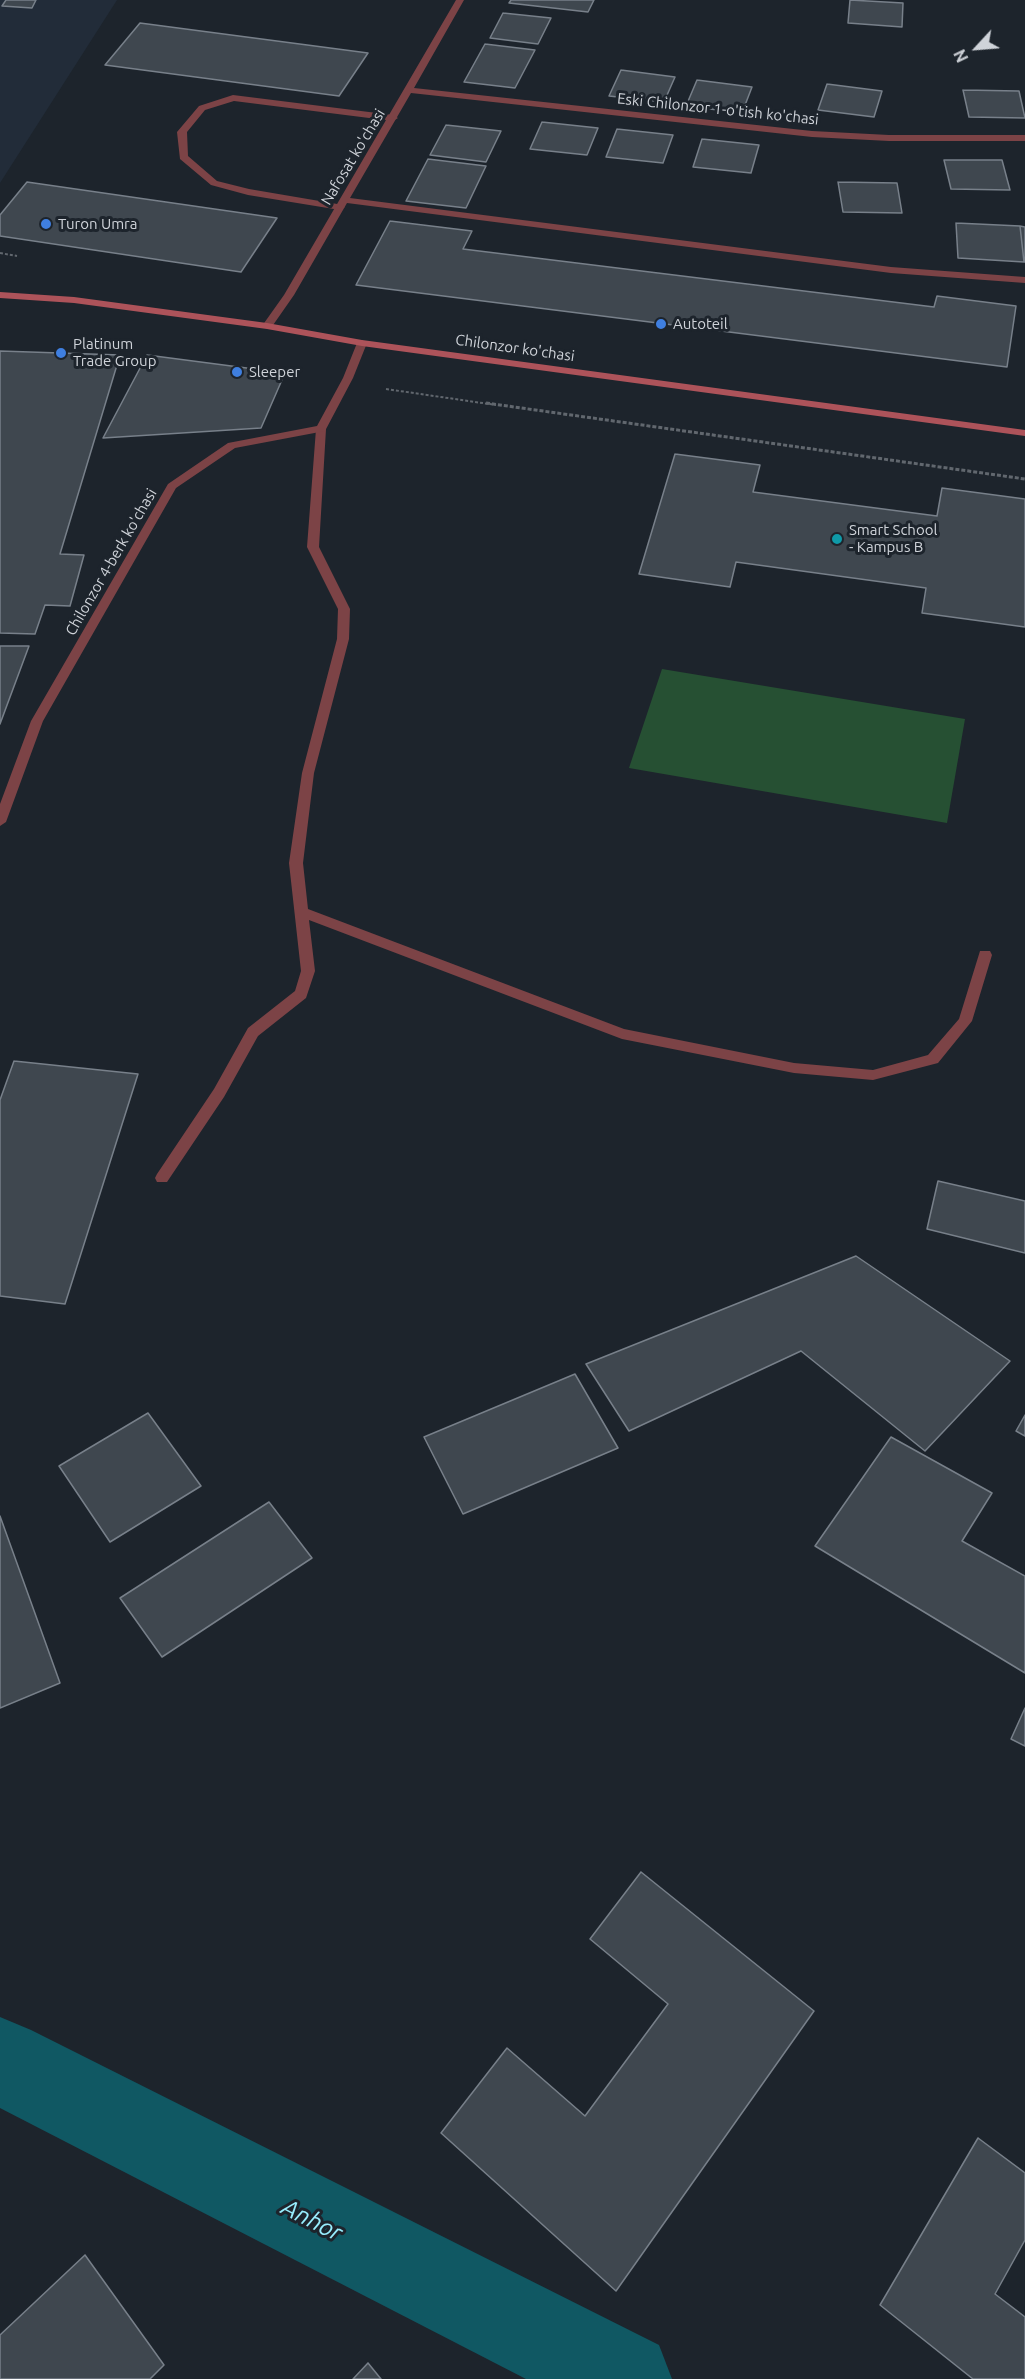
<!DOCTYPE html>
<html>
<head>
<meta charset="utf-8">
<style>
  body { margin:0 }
  #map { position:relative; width:1025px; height:2379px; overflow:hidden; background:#1d242c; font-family:Ubuntu,sans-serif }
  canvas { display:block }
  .north { position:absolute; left:947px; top:18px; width:60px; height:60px; -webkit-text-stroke:4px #1d242c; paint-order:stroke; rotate:244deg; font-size:16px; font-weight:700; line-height:24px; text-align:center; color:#cfd3d9 }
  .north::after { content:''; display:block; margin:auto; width:21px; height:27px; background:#cfd3d9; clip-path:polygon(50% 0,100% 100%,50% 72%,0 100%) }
</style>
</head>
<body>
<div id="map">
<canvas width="1025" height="2379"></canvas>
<div class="north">N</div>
</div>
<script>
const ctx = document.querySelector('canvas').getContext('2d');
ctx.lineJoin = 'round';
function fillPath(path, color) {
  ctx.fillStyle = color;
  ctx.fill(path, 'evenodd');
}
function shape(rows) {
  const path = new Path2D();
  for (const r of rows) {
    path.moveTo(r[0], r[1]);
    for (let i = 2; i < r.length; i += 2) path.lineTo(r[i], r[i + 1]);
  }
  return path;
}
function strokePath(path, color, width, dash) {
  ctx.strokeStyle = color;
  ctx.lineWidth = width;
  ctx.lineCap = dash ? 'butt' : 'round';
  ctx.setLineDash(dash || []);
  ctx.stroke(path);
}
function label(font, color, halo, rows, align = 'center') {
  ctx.font = font + ' Ubuntu,sans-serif';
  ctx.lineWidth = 6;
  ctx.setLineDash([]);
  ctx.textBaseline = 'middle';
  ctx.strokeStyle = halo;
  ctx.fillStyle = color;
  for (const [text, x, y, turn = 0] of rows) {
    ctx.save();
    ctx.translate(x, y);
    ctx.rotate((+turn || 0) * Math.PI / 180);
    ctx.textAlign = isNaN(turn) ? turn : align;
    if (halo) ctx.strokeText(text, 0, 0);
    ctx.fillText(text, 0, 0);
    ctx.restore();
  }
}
const built = shape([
  [0,0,117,0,0,183]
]);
const green = shape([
  [662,669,965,719,947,823,629,768]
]);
const canal = shape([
  [0,2017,31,2030,659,2345,672,2379,526,2379,0,2108,0,2017]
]);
const building = shape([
  [6,0,36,0,32,8,2,6,6,0],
  [511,0,594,0,588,12,509,3,511,0],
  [850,0,903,3,902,27,848,23,850,0],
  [503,13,551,18,538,44,490,38,503,13],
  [140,23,368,53,339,96,105,65,140,23],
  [485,44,535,50,515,88,464,82,485,44],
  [621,70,675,77,664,102,609,96,621,70],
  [697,80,752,87,742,113,686,106,697,80],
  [827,84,882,91,874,117,818,110,827,84],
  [963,90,1019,91,1025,118,969,117,963,90],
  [542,122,598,128,587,155,530,149,542,122],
  [446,125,501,131,486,162,430,155,446,125],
  [617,129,673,135,663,163,606,157,617,129],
  [702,139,759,145,751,173,693,167,702,139],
  [428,159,486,166,466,208,406,201,428,159],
  [944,160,1002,160,1010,190,951,189,944,160],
  [27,182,277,218,241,272,0,236,0,215,27,182],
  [838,182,897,183,902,213,843,212,838,182],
  [390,221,472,231,463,249,934,307,937,296,1016,306,1007,367,356,285,390,221],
  [956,223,1020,226,1024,262,958,258,956,223],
  [1020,226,1025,227,1025,262,1024,262,1020,226],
  [0,351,120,355,60,554,84,555,70,606,45,605,35,634,0,633,0,351],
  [147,355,285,373,261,428,103,438,147,355],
  [675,454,760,465,753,492,937,516,942,488,1025,499,1025,627,922,613,926,588,736,562,730,587,639,574,675,454],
  [0,646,29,646,0,724,0,646],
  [14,1061,138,1074,65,1304,0,1296,0,1100,14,1061],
  [938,1181,1025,1201,1025,1253,927,1229,938,1181],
  [856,1256,1010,1361,925,1451,801,1351,629,1431,586,1364,856,1256],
  [575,1374,618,1448,463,1514,424,1437,575,1374],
  [148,1413,201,1486,110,1542,59,1466,148,1413],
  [1025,1415,1025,1436,1016,1431,1025,1415],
  [891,1437,992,1493,962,1541,1025,1576,1025,1673,815,1546,891,1437],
  [269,1502,312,1558,162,1657,120,1598,269,1502],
  [0,1516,60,1683,0,1708,0,1516],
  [1025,1708,1025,1746,1011,1739,1025,1708],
  [641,1872,814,2011,616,2291,441,2133,507,2048,585,2116,668,2004,590,1939,641,1872],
  [978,2138,1025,2173,1025,2240,995,2294,1025,2317,1025,2379,973,2379,880,2305,978,2138],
  [85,2255,164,2365,150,2379,0,2379,0,2335,85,2255],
  [368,2363,381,2379,353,2379,368,2363]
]);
const pathFar1 = shape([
  [0,253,17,256],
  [386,389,496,405]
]);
const path = shape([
  [486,403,1025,479]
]);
const service = shape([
  [233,95,393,115,398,118,393,121,234,101,205,110,187,132,188,156,217,181,249,189,343,205,345,207,340,210,248,195,211,185,180,159,177,132,199,106,233,95],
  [321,426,326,429,319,547,350,609,349,639,314,773,303,863,308,909,624,1029,794,1063,873,1070,928,1055,959,1019,980,951,990,951,992,955,972,1021,938,1063,873,1080,794,1073,622,1039,309,920,315,971,306,998,258,1036,224,1097,167,1182,157,1182,155,1178,157,1174,214,1089,248,1028,295,991,301,971,289,863,302,773,337,639,338,609,307,547,316,429,321,426]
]);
const minor = shape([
  [456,0,464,0,414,88,812,131,889,135,1025,135,1025,141,889,141,812,137,411,93,350,198,891,267,1025,277,1025,283,891,273,347,203,294,295,271,328,263,328,262,326,284,295,456,0],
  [362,340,367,343,353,378,325,431,235,448,176,488,43,721,6,822,0,826,0,804,31,721,168,484,228,443,317,426,343,378,357,343,362,340]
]);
const secondary = shape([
  [0,292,74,297,267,323,362,340,1025,430,1025,436,362,346,267,329,74,303,0,298,0,292]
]);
const markers = [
  [46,224,6,"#3f7fe0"],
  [661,324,6,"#3f7fe0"],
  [61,353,6,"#3f7fe0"],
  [237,372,6,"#3f7fe0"],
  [837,539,6,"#0f9aa8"]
];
const farStreetnames = [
  ["Eski Chilonzor 1-o'tish ko'chasi",718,109,6],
  ["Nafosat ko'chasi",353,157,-59],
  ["Chilonzor ko'chasi",515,348,8],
  ["Chilonzor 4-berk ko'chasi",111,562,-60]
];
const farPoinames = [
  ["Turon Umra",58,224],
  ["Autoteil",673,324],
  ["Platinum",73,344],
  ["Trade Group",73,361],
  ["Sleeper",249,372],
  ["Smart School",849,530],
  ["- Kampus B",849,547]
];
const nearWaternames = [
  ["Anhor",312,2220,27]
];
fillPath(built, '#222c39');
fillPath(green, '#265033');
fillPath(canal, '#105863');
fillPath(building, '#3f474f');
strokePath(building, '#78808a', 1.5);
strokePath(pathFar1, '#61676e', 2, [3, 2]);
strokePath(path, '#61676e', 3, [4, 2]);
fillPath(service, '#7c4346');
fillPath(minor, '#7c4346');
fillPath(secondary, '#ad535a');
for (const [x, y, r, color] of markers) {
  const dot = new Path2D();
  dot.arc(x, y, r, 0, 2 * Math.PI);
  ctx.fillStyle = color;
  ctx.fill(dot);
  strokePath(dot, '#1d242c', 2);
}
label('15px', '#cfd3d9', '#1d242c', farStreetnames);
label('15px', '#cfd3d9', '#1d242c', farPoinames, 'left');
label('italic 24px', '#97edfd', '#1d242c', nearWaternames);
</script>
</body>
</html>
